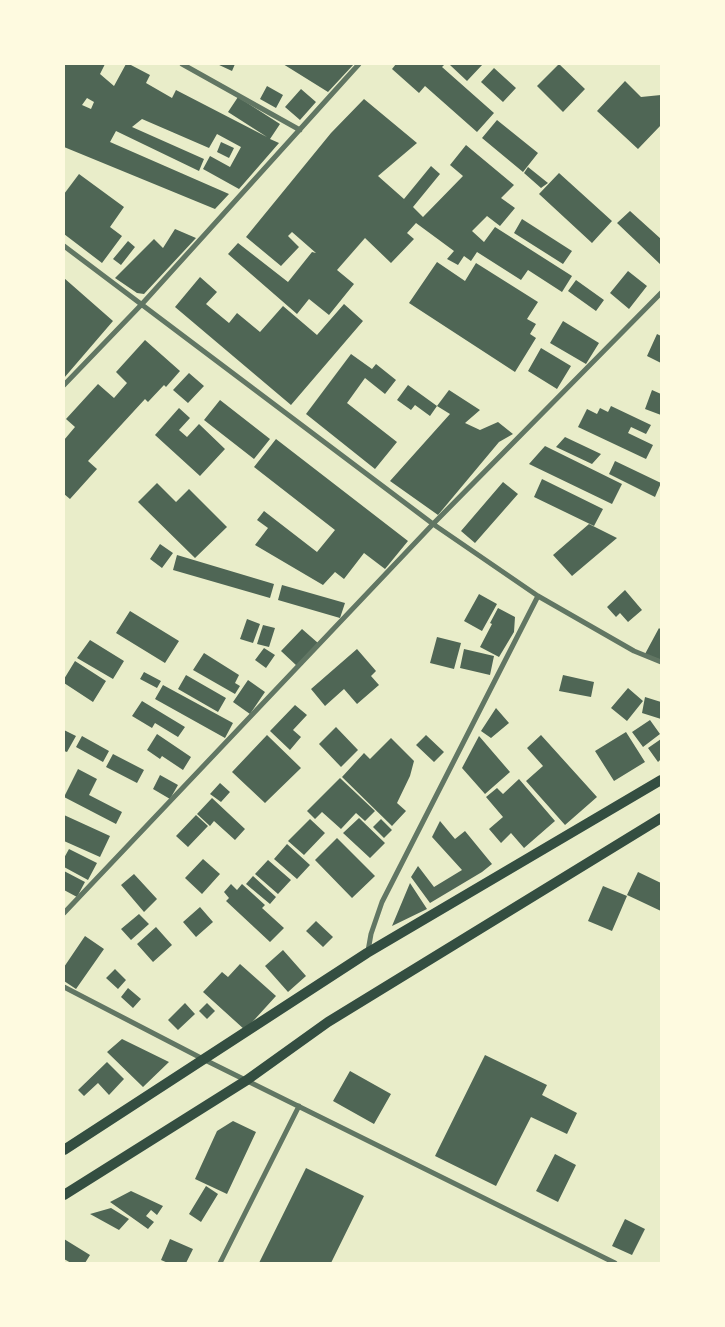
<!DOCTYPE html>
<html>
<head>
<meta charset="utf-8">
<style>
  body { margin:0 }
  #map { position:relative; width:725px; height:1327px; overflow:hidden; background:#e9edc9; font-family:"Playfair Display",serif }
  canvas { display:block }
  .frame { position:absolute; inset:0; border:65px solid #fefae0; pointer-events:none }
</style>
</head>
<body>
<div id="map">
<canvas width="725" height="1327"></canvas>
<div class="frame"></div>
</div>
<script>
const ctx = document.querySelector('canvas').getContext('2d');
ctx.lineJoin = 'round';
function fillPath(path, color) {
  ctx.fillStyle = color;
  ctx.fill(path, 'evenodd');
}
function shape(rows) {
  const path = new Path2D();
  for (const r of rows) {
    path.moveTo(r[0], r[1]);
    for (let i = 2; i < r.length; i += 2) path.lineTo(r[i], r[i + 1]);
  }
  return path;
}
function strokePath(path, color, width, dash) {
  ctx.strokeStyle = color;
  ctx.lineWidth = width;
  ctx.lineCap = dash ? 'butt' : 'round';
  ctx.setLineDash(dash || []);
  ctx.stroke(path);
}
const building = shape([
  [64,64,105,64,100,74,114,86,126,64,129,64,150,75,146,83,172,98,176,90,267,137,228,112,238,97,280,124,270,139,279,143,239,189,203,169,210,156,230,167,241,147,217,134,209,148,142,119,132,127,204,159,199,171,116,131,110,142,229,194,215,209,64,147],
  [87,98,94,102,91,109,82,105],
  [217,64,235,64,232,71],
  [283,64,354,64,328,92],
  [396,64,445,64,442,67,494,113,477,132,425,86,419,93,392,69],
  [451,64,483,64,467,81,450,65],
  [559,64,585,89,563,112,537,86],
  [494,68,516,88,503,102,481,82],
  [625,81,641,97,661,95,661,125,638,149,597,111],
  [267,86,283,95,276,108,260,99],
  [301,89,316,102,300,120,285,107],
  [364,99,417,143,378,176,404,199,431,166,440,174,413,207,423,217,463,176,450,165,466,145,514,185,501,198,515,208,500,226,487,216,472,231,484,242,495,227,572,276,562,292,528,270,521,280,477,252,471,261,464,256,458,265,447,259,454,251,416,223,407,233,414,239,391,263,365,238,337,270,354,284,329,315,309,299,297,314,228,254,238,243,288,282,312,252,316,253,292,232,288,236,299,247,281,266,246,237,331,133],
  [497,120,538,153,523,172,482,138],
  [221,142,234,148,229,158,217,152],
  [528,167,548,183,541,188,524,173],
  [559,173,612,221,592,243,539,194],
  [79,174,124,207,110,227,122,236,102,263,64,234,64,194],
  [630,211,661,239,661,265,617,223],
  [522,219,572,251,563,264,514,233],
  [175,229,196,238,144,294,137,293,115,278,154,239,163,248],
  [128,241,135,247,121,265,113,259],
  [437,262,465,281,476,263,538,302,527,319,536,324,530,334,536,338,515,372,409,303],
  [628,271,647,286,629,309,610,293],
  [200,277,217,292,206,304,229,323,237,313,260,332,283,306,317,335,344,304,363,321,291,405,175,307],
  [64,278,113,321,64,378],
  [576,280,604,300,596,311,568,291],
  [563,321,599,343,586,364,550,343],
  [657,334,661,336,661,363,647,356],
  [145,340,180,371,166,387,164,385,148,402,145,399,88,461,97,469,70,499,64,494,64,440,75,427,66,419,98,384,114,398,127,383,116,372],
  [541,348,571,366,557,389,528,371],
  [351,354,372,369,376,364,396,380,385,394,365,378,347,403,397,442,375,469,306,414],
  [189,373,204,386,188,403,173,390],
  [408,385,437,406,430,416,415,405,411,410,397,400],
  [449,390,480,410,465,423,480,430,498,422,513,434,499,442,438,515,390,481,450,414,437,406],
  [652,390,661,394,661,415,645,409],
  [220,400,270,439,254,459,204,420],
  [611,406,651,425,646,434,631,427,628,433,653,445,646,459,578,427,587,409,597,414,600,408,608,412],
  [179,408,190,418,179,430,187,437,199,424,225,449,200,476,155,435],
  [565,437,601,454,592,464,556,447],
  [276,439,408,541,385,569,364,553,344,579,335,572,323,585,255,545,268,528,257,520,264,511,317,552,335,530,254,467],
  [545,446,622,484,612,504,529,464],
  [615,461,661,483,655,497,609,474],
  [542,479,603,509,594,526,534,497],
  [503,482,518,494,475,543,461,531],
  [157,483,176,502,189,489,227,527,195,558,138,502],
  [589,524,617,538,572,576,553,555],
  [160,544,173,553,162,568,150,559],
  [177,555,274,584,270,598,173,570],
  [282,585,345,603,340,618,278,600],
  [625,590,642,610,628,622,620,613,616,617,607,607],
  [479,594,497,604,482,631,464,621],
  [498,608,515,617,514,632,499,657,480,647,492,624,490,623],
  [130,611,179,641,165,663,116,633],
  [247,619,260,624,253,643,240,639],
  [263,625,275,628,269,647,257,644],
  [659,628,661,630,661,660,645,654],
  [302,629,318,643,297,666,281,651],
  [437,637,461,643,454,669,430,663],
  [90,640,124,661,113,679,77,658],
  [264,648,275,655,266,668,255,660],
  [357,649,376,671,371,676,379,685,357,704,344,689,325,706,311,689],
  [464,649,494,656,490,675,460,668],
  [204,653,239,675,235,683,240,686,235,694,193,670],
  [75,661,106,681,93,702,64,683,64,679],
  [144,672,161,681,157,688,140,679],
  [186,675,226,698,218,712,178,689],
  [563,675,594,682,591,697,559,691],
  [248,680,265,692,250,714,233,702],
  [163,685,233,723,225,738,155,699],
  [628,688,643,701,627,721,611,708],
  [645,697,661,702,661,719,642,713],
  [142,701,185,727,178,737,155,723,152,728,132,716],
  [295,705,307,715,293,730,301,737,290,750,270,731],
  [496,708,509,723,491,738,481,731],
  [650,720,660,734,643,747,632,732],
  [336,727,358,750,341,767,319,744],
  [64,730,76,736,67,752,64,751],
  [626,732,645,762,614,781,595,751],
  [157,734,191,757,183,770,162,756,160,759,147,750],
  [267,735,301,768,265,803,232,772],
  [426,735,444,752,434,762,416,745],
  [541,735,597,797,565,825,526,781,543,766,527,748],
  [82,736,109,751,103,762,76,747],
  [479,736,510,772,485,794,462,768],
  [391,738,414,761,410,776,397,803,406,811,392,826,342,777,364,753,370,759],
  [661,739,661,759,658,762,648,748],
  [113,754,144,770,137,783,106,767],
  [78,769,97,779,89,795,122,812,116,824,64,797],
  [160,775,178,785,170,799,153,789],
  [340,778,375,811,365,821,356,813,341,829,322,812,315,819,307,811],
  [519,779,555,821,524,848,511,833,501,843,489,829,503,817,486,797,497,788,503,794],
  [220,783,230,792,221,802,210,794],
  [212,798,245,829,235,840,214,821,210,826,197,814],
  [64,815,110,836,100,857,64,841],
  [196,815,208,826,188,847,176,836],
  [359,818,385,843,370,858,343,833],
  [310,819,325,833,304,855,288,841],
  [381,819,392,830,384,838,373,827],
  [440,821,455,839,465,831,492,864,482,872,430,903,411,877,418,866,434,887,462,870,432,837],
  [337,838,375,876,352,898,315,860],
  [287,844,310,865,297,879,274,859],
  [69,849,97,863,88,880,64,867,64,858],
  [203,859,220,874,202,894,185,878],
  [268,860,291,880,278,894,255,874],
  [64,871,85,882,77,897,64,890],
  [638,872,661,883,661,911,627,895],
  [134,874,157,899,144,912,121,885],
  [253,876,276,897,270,904,246,884],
  [410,883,427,909,392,926],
  [231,884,237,890,242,884,265,905,262,908,284,928,270,942,226,901,229,898,224,892],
  [603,886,627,896,612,931,588,921],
  [200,907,213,922,196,937,183,922],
  [139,914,149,924,131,940,121,929],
  [316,921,333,937,323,947,306,931],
  [156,927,172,945,153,962,137,944],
  [85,936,104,949,76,989,64,981,64,967],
  [283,950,306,976,288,992,265,966],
  [240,964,276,996,245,1030,203,992,222,972,228,977],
  [115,969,126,980,118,989,106,978],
  [128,988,141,999,133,1008,121,997],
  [185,1003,195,1014,178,1030,168,1020],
  [207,1003,215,1011,207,1019,199,1011],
  [122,1039,169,1062,143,1087,107,1052],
  [485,1055,547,1085,542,1095,577,1113,567,1134,531,1117,496,1186,435,1156],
  [107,1062,124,1079,109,1095,98,1083,84,1096,78,1090],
  [350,1071,391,1094,374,1124,333,1101],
  [233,1121,256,1132,227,1194,195,1179,217,1131],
  [555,1154,576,1165,558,1202,536,1191],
  [306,1168,364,1196,331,1263,259,1263],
  [206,1186,218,1194,201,1222,189,1214],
  [131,1191,163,1206,157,1215,151,1210,146,1216,154,1222,148,1229,110,1202],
  [111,1208,129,1219,119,1230,90,1214],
  [625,1219,645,1229,632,1255,612,1246],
  [64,1239,90,1255,85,1263,71,1263,64,1259],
  [170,1239,193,1249,186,1263,168,1263,161,1260]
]);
const minor = shape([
  [182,64,300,130],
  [64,246,433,524,538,596,634,651,661,662],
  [64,385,142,304,359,64],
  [64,913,433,524,661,293],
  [368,951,371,934,382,902,538,596],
  [64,987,203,1059,615,1263],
  [220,1263,299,1106]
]);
const secondary = shape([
  [64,1150,367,953,661,780],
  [64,1195,247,1080,328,1022,661,818]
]);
fillPath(building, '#4f6655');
strokePath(minor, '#617663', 5);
strokePath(secondary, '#344e41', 10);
</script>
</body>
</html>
